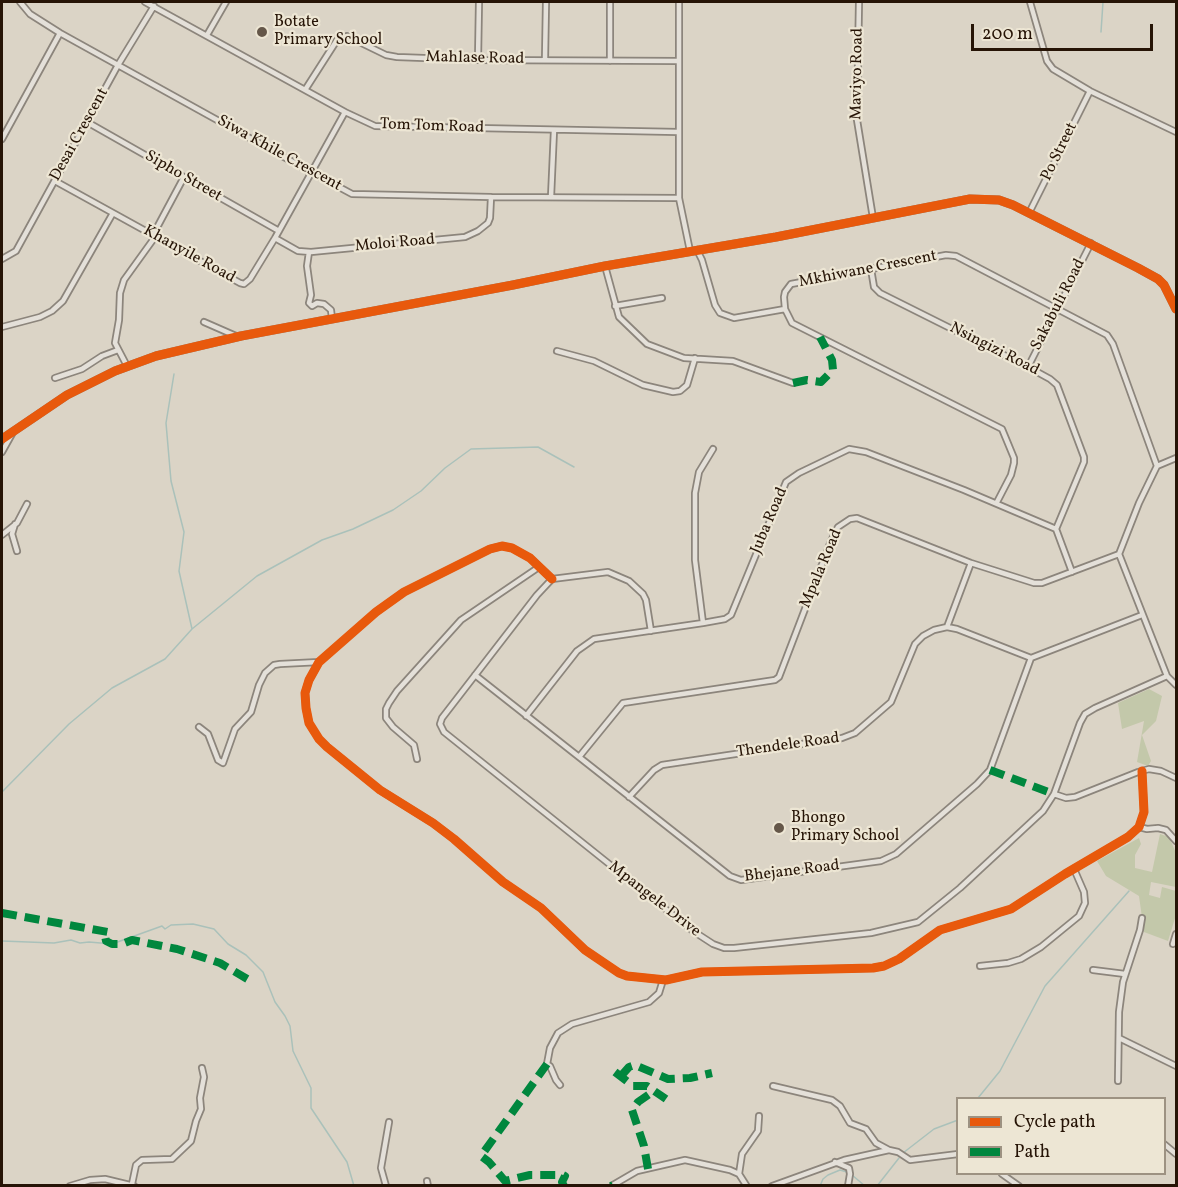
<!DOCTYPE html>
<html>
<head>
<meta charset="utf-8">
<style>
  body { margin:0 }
  #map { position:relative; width:1178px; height:1187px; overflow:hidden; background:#dbd4c6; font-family:Vollkorn,serif }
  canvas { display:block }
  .frame { position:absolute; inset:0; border:3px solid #261406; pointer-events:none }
  .legend { position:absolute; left:956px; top:1097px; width:210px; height:78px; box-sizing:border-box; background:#ede6d4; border:2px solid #9d9282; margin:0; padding:8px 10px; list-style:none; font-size:18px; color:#261406 }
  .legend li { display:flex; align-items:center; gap:12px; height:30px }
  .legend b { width:30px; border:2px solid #9d9282 }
  .scale { position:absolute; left:971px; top:24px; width:182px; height:27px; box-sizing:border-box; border:3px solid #261406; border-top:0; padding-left:8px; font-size:18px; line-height:21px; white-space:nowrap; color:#261406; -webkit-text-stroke:4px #ede6d4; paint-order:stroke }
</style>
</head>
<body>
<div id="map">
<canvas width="1178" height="1187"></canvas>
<div class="frame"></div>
<ul class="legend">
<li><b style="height:8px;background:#e8590c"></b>Cycle path</li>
<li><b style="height:8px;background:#00873e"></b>Path</li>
</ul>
<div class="scale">200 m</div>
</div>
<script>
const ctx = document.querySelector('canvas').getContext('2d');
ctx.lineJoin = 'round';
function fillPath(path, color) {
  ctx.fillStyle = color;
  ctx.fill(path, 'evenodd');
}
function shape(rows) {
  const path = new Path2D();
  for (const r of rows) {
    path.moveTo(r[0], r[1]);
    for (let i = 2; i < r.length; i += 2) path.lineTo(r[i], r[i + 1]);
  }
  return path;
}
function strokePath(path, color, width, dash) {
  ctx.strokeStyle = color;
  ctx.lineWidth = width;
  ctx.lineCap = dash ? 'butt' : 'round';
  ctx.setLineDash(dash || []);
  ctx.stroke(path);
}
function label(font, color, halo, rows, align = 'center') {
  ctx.font = font + ' Vollkorn,serif';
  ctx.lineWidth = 4.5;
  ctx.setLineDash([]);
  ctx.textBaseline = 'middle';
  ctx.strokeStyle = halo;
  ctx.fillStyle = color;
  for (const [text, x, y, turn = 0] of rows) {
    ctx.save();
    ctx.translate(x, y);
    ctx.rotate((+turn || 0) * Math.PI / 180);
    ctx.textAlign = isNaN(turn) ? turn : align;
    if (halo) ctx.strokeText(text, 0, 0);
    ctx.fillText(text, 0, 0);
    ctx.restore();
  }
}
const green = shape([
  [1149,689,1162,696,1156,721,1142,735,1151,761,1148,766,1137,762,1144,721,1122,729,1118,703],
  [1160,834,1169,837,1176,853,1176,887,1151,882,1149,895,1160,898,1162,887,1176,891,1176,915,1168,941,1144,932,1139,896,1106,876,1097,861,1139,838,1141,844,1135,855,1135,868,1152,872]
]);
const stream = shape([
  [1101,32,1103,2],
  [174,374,166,423,171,481,184,532,179,571,192,629],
  [2,792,69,724,112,688,165,659,192,629,257,576,322,540,353,529,393,510,421,491,445,468,471,449,538,447,574,467],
  [2,941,54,943,71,940,80,943,89,942,112,944,162,926,165,929,171,925,193,924,214,929,228,944,246,955,263,972,275,1002,285,1016,290,1026,293,1051,311,1088,311,1108,347,1162,354,1186],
  [978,1098,1000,1071,1045,986,1129,891],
  [903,1153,934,1129,958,1120],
  [852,1175,865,1186],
  [820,1186,823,1179,828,1175,840,1170,847,1172],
  [877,1186,899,1158]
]);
const minor = shape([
  [20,2,30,14,60,33,311,172,352,194,491,197,679,198],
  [145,2,345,112,375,126,678,132],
  [679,2,679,198,690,251],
  [859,2,857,120,873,218],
  [1030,2,1047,61,1053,69,1090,91,1176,132],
  [207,35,226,2],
  [545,59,546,2],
  [478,60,479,2],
  [610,61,610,2],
  [305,90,337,40,347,36,386,55,397,57,478,60,678,61],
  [87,122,279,231],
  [2,139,60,33],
  [55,181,240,283,244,284,250,279,275,238,345,112],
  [551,197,554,130],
  [1029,213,1090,91],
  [153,235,184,177],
  [275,238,298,251,311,252,465,237,478,231,488,223,490,218,491,197],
  [697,250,702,260,715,305,720,313,734,318,785,309],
  [309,252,307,266,311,295,309,303,312,306,317,303,324,304,331,310,332,319],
  [2,259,16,251,118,65,154,6],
  [605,266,619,317,647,344,684,358,733,361,793,383],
  [871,269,874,287,880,293,1028,367,1050,379,1057,385,1084,457,1084,462,1056,529],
  [615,306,662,298],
  [204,322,236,336],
  [2,327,40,317,52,311,63,301,113,213],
  [557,351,594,361,643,385,673,392,680,391,687,385,695,358],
  [127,366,115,343,119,320,120,293,124,280,155,237],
  [1028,367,1091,243],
  [55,378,82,369,102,356,118,350],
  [2,452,12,434],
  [1176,458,1157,466,1139,503,1119,554,1167,676,1176,685],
  [997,502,1011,475,1014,463,1014,458,1002,429,792,323,785,309,784,297,785,292,791,284,946,255,956,256,1107,335,1113,344,1157,466],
  [15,524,12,534,17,551],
  [2,535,17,523,27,504],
  [552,579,530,558,512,548,502,546,490,549,404,592,376,612,319,662,309,680,305,693,306,708,309,723,319,739,327,747,380,790,433,823,454,839,503,882,541,908,585,950,619,973,627,976,666,980,702,972,873,968,884,966,899,959,940,930,1011,909,1065,874,1128,837,1139,827,1144,812,1142,771],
  [703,623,695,560,695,493,699,472,713,449],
  [947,627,971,563],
  [651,631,646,600,643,594,629,581,608,572,552,579,537,595,442,718,440,724,444,732,693,931,713,944,724,948,734,948,871,933,918,922,960,888,1043,811,1054,794,1080,723,1085,714,1095,708,1167,676],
  [475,675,730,876,741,880,881,861,896,854,977,784,990,770,1031,658],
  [526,716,577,651,594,639,703,623,725,619,731,615,786,482,799,473,849,449,866,452,964,490,1056,529,1072,572],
  [199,727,208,734,218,760,223,763,235,729,251,712,259,685,265,673,274,665,280,664,319,662],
  [579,757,623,703,775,680,779,677,831,541,838,527,850,519,857,518,971,563,1034,583,1042,583,1119,554],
  [417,759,414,745,393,727,386,718,386,709,389,703,397,691,461,620,539,567],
  [1054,794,1066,798,1075,797,1138,772,1149,769,1161,771,1176,778],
  [629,797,654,770,662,765,842,738,855,733,891,702,915,644,923,636,934,630,947,627,957,629,1031,658,1142,615],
  [1139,827,1147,829,1158,828,1166,830,1176,841],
  [1173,944,1176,934],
  [980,966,1008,963,1021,959,1041,947,1079,916,1085,903,1084,892,1074,869],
  [1093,970,1125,974],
  [1119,1038,1176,1066],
  [1118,1081,1119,1012,1123,982,1140,930,1142,918],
  [560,1085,556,1080,550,1066,547,1064,550,1048,558,1033,572,1024,649,1002,659,993,663,980],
  [773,1086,832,1100,840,1106,850,1123,866,1129,876,1143,889,1150],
  [1164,1144,1176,1154],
  [835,1162,849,1168,850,1174,848,1186],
  [739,1174,742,1154,758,1131,759,1116],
  [1002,1174,1019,1186],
  [427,1181,428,1186],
  [132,1184,136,1165,142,1160,172,1159,191,1141,196,1121,201,1109,200,1098,204,1077,202,1068],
  [613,1185,637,1171,685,1160,730,1170,739,1174,746,1185],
  [70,1186,90,1180,105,1179,134,1186],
  [386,1186,381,1168,389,1122],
  [772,1186,844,1160,889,1150,898,1152,910,1160,958,1154]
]);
const tertiary = shape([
  [2,439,67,395,115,371,156,356,241,336,513,285,605,266,776,237,970,199,999,200,1013,205,1138,268,1158,279,1164,285,1176,309]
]);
const quiet = shape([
  [793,383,807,380,821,382,833,370,832,360,820,337],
  [990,770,1054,794],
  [2,913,108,932,105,936,106,941,112,944,122,944,132,940,177,949,220,963,249,980],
  [547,1064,481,1156,489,1162,505,1181,530,1175,563,1175,565,1176,562,1182,564,1186],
  [615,1072,633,1086,647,1086,666,1099],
  [621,1076,629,1067,635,1065,668,1079,690,1078,712,1073],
  [648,1169,644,1146,632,1110,638,1102,654,1091],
  [611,1186,613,1185]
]);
const cycleway = shape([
  [2,439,67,395,115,371,156,356,241,336,513,285,605,266,776,237,970,199,999,200,1013,205,1138,268,1158,279,1164,285,1176,309],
  [552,579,530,558,512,548,502,546,490,549,404,592,376,612,319,662,309,680,305,693,306,708,309,723,319,739,327,747,380,790,433,823,454,839,503,882,541,908,585,950,619,973,627,976,666,980,702,972,873,968,884,966,899,959,940,930,1011,909,1065,874,1128,837,1139,827,1144,812,1142,771]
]);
const markers = [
  [262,32,6,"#655749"],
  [779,828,6,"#655749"]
];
const poiNames = [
  ["Botate",274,23],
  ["Primary School",274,41],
  ["Bhongo",791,819],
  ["Primary School",791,837]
];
const streetNames = [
  ["Mahlase Road",475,59,1],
  ["Maviyo Road",858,74,-89],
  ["Tom Tom Road",432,127,2],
  ["Desai Crescent",80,135,-61],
  ["Po Street",1060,152,-64],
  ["Siwa Khile Crescent",279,154,29],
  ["Sipho Street",183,177,30],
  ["Moloi Road",395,244,-5],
  ["Khanyile Road",189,255,29],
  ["Mkhiwane Crescent",868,270,-11],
  ["Sakabuli Road",1059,305,-63],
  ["Nsingizi Road",994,350,27],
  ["Juba Road",770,521,-67],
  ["Mpala Road",822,569,-67],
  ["Thendele Road",788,746,-8],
  ["Bhejane Road",792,872,-7],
  ["Mpangele Drive",654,900,38]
];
fillPath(green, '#c3c8aa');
strokePath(stream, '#aac1ba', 1.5);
strokePath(minor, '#8c857c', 8);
strokePath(tertiary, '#8c857c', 9);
strokePath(minor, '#e4e0d9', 4.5);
strokePath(tertiary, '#e4e0d9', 6);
strokePath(quiet, '#00873e', 8, [15, 8]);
strokePath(cycleway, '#e8590c', 9);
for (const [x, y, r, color] of markers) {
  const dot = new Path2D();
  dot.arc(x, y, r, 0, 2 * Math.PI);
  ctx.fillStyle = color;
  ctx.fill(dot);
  strokePath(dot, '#ede6d4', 2);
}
label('16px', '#261406', '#ede6d4', poiNames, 'left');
label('16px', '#261406', '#ede6d4', streetNames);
</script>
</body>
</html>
